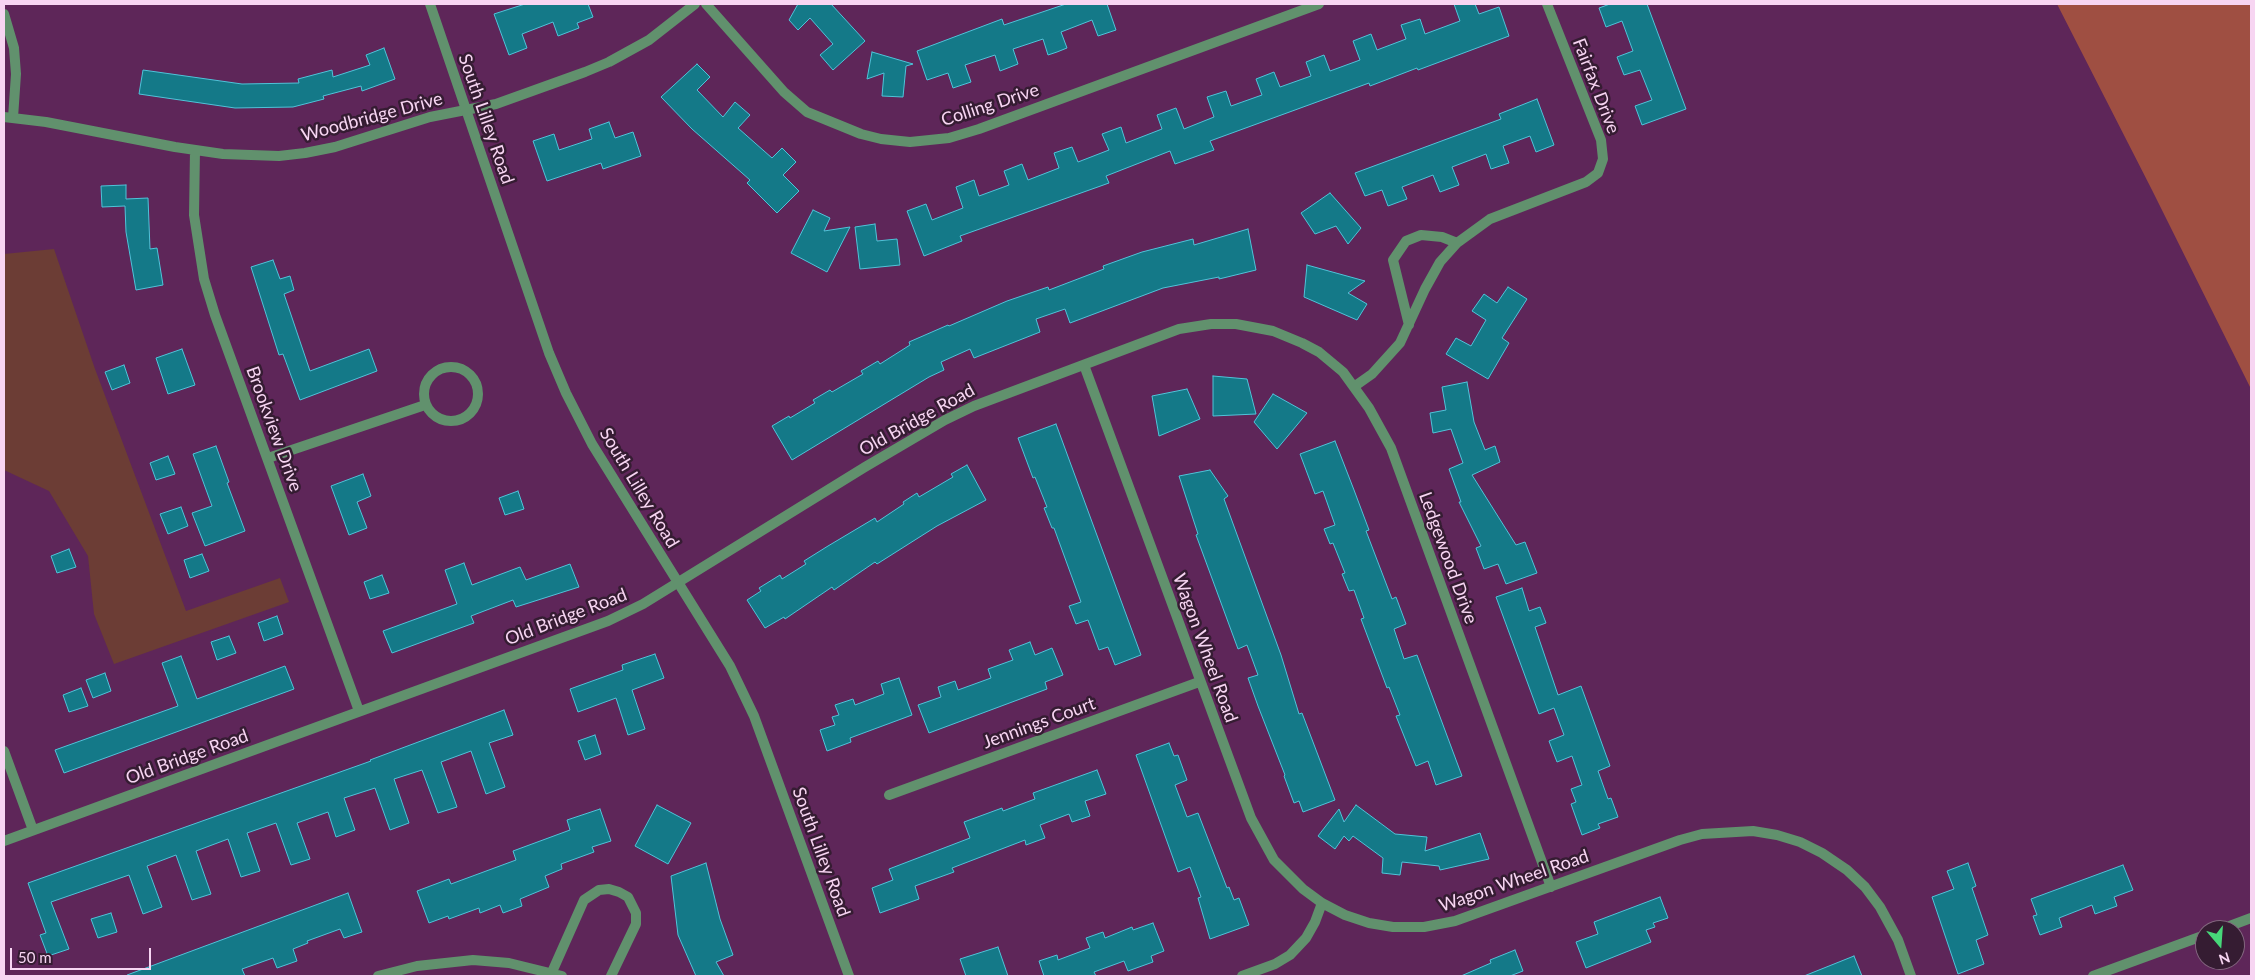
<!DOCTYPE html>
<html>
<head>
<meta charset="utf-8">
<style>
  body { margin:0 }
  #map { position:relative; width:2255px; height:980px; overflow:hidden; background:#5e2659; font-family:Lato,sans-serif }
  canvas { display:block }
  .frame { position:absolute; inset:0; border:5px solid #f7d5f2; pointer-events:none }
  .north { position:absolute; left:2195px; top:920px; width:50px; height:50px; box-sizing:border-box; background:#351c32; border:1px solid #83667f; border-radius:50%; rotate:162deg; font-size:14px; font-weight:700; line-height:20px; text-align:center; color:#f7d5f2 }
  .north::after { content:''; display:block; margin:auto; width:18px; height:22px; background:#47d779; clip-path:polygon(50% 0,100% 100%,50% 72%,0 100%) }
  .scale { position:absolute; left:10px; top:948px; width:141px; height:22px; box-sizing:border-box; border:2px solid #f7d5f2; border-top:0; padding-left:6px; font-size:15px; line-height:18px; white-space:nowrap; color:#f7d5f2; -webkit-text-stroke:4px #351c32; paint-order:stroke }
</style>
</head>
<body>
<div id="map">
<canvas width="2255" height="980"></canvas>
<div class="frame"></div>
<div class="north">N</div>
<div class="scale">50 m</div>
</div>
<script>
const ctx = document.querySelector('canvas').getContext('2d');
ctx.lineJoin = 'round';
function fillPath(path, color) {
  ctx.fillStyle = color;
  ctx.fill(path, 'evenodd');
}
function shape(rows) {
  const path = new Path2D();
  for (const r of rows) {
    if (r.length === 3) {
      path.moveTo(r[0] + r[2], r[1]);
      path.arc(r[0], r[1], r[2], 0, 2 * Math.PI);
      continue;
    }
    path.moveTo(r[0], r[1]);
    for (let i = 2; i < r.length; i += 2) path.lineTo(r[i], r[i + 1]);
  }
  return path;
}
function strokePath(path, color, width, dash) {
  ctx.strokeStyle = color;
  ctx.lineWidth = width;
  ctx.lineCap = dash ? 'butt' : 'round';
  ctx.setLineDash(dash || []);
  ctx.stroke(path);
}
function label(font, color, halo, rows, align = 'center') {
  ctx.font = font + ' Lato,sans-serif';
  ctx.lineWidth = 5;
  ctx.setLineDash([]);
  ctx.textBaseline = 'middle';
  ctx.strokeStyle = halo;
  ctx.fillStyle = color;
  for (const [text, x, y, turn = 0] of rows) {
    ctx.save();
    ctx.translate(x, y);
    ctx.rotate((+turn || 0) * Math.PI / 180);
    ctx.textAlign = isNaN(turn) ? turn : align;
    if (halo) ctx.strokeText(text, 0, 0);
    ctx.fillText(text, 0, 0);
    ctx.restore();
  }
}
const green = shape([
  [54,249,95,369,186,611,280,578,289,602,114,664,94,614,88,556,49,491,4,470,4,254]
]);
const forest = shape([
  [2057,4,2251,4,2251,389,2152,190]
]);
const building = shape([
  [525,4,588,4,593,17,577,23,579,28,558,36,553,22,522,34,527,48,509,55,494,14,525,4],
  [798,4,831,4,865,41,833,70,820,55,833,44,810,18,798,30,789,20,798,4],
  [1066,4,1107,4,1116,30,1098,36,1092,20,1061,32,1067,48,1057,52,1048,55,1043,39,1013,49,1018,64,1000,71,995,55,965,65,971,82,953,88,948,73,927,80,917,51,1002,19,1004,25,1066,4],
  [1454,4,1475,4,1479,14,1499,7,1509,36,1418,70,1417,68,1370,86,1369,83,1210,141,1214,150,1175,164,1170,151,1106,176,1109,183,960,236,962,241,924,256,907,211,926,204,932,220,963,208,956,187,974,180,979,196,1009,185,1004,171,1022,164,1028,180,1059,168,1054,153,1072,147,1078,162,1109,150,1102,134,1121,127,1126,143,1162,129,1157,115,1176,108,1184,129,1214,117,1207,97,1226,91,1231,106,1262,95,1256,79,1274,72,1280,87,1311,76,1306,62,1324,55,1330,71,1360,60,1353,41,1371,34,1377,50,1406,39,1401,25,1420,19,1425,34,1460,21,1454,4],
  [1610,4,1647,4,1686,109,1642,125,1635,106,1652,100,1640,70,1624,75,1617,57,1633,51,1622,21,1606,27,1599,8,1610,4],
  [384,48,395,79,362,91,361,86,323,96,324,99,293,107,235,108,139,94,143,70,242,84,299,83,298,79,332,70,333,77,370,65,366,55,384,48],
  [872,52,913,64,906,66,903,97,882,96,884,73,867,79,872,52],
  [697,64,710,77,697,90,723,117,735,102,750,115,738,128,772,158,782,148,796,162,783,175,799,191,777,213,747,183,750,180,692,129,661,97,697,64],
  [1537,99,1554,145,1536,152,1530,136,1503,146,1509,163,1491,169,1486,154,1452,167,1459,185,1440,192,1433,175,1402,187,1407,199,1388,206,1382,190,1365,196,1355,173,1501,119,1499,114,1537,99],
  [609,122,615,138,633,132,641,156,603,169,601,163,547,181,533,141,554,134,559,150,592,139,589,129,609,122],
  [126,185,126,199,148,198,150,249,157,248,163,285,136,290,126,232,125,206,102,207,101,186,126,185],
  [1330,193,1361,228,1348,244,1336,226,1315,234,1301,213,1330,193],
  [813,210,830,218,824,231,850,227,827,272,791,253,813,210],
  [875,224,877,241,897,239,900,265,860,269,855,227,875,224],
  [1248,229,1256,270,1219,279,1219,277,1163,288,1070,323,1065,309,1036,319,1040,332,974,358,970,349,941,362,944,370,929,377,792,460,772,426,789,416,790,418,815,403,813,400,830,390,832,392,863,374,861,371,878,361,880,364,910,345,909,342,948,325,949,326,1007,301,1048,287,1049,290,1104,269,1103,266,1142,252,1193,239,1194,245,1248,229],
  [273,260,280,279,290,276,294,290,284,294,310,371,369,349,377,371,300,400,283,354,279,355,251,267,273,260],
  [1307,265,1365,281,1348,293,1367,304,1357,320,1304,297,1307,265],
  [1508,287,1527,299,1502,338,1509,343,1488,379,1446,354,1456,338,1471,346,1486,320,1472,311,1484,294,1497,303,1508,287],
  [182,349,195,385,168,394,156,358,182,349],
  [124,365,130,383,112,390,105,372,124,365],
  [1213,376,1247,379,1256,414,1213,416,1213,376],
  [1467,382,1474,422,1485,450,1495,446,1500,462,1472,475,1516,545,1525,542,1537,573,1506,584,1498,564,1484,569,1476,548,1481,546,1459,502,1461,502,1449,469,1463,463,1451,429,1433,433,1430,413,1446,410,1442,387,1467,382],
  [1187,389,1200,419,1159,436,1152,396,1187,389],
  [1273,394,1307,413,1277,449,1254,422,1273,394],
  [1056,424,1141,655,1115,665,1108,647,1099,650,1088,620,1076,624,1069,606,1081,602,1054,528,1052,528,1044,508,1047,507,1035,477,1033,478,1018,438,1056,424],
  [1335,441,1354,490,1369,530,1366,531,1392,599,1396,597,1406,624,1394,629,1404,659,1417,655,1462,776,1436,785,1428,761,1416,766,1396,716,1400,715,1389,687,1387,688,1361,619,1364,618,1354,590,1349,591,1342,574,1345,573,1333,543,1330,544,1324,529,1335,525,1323,491,1315,494,1300,454,1335,441],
  [216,446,229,482,227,483,245,531,205,546,192,513,212,506,193,454,216,446],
  [168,456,175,474,156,480,150,463,168,456],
  [967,465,986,500,937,526,877,564,875,562,834,590,832,587,785,619,784,617,765,628,747,600,761,591,759,588,780,575,782,579,806,564,804,561,828,546,875,518,877,522,904,504,903,502,917,493,919,497,953,477,951,474,967,465],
  [1210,470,1228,496,1224,499,1281,655,1299,714,1302,713,1335,800,1303,812,1299,801,1294,803,1284,776,1285,775,1258,706,1248,678,1258,675,1247,645,1238,649,1196,535,1198,534,1179,476,1210,470],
  [363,474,371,496,357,502,367,528,349,535,331,486,363,474],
  [518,491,524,509,505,515,499,498,518,491],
  [181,507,188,526,168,534,160,514,181,507],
  [69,549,76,567,57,573,51,556,69,549],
  [202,554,209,571,190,578,184,560,202,554],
  [464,563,472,585,520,567,526,580,570,564,579,587,516,607,513,600,471,616,474,623,392,653,383,631,457,604,445,570,464,563],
  [382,575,389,593,370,599,364,582,382,575],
  [1522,588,1529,611,1540,607,1546,623,1535,627,1558,695,1581,686,1610,766,1598,771,1608,799,1611,798,1618,817,1598,824,1600,828,1582,835,1571,804,1576,802,1571,789,1582,785,1572,756,1557,762,1549,741,1564,735,1554,708,1539,714,1496,597,1522,588],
  [277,616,283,634,264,641,258,623,277,616],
  [229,636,236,653,217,660,211,642,229,636],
  [1030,642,1035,655,1052,648,1063,675,1045,682,1047,689,929,733,918,705,941,697,938,687,955,681,958,690,991,678,988,669,1013,660,1009,650,1030,642],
  [655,654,664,678,632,690,645,729,628,735,616,698,578,712,570,689,623,670,622,665,655,654],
  [181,656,197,699,285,666,294,689,64,773,55,750,178,706,162,663,181,656],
  [105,673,111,691,93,698,86,680,105,673],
  [899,678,912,715,850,738,851,742,827,751,820,730,835,725,832,717,839,715,835,705,853,699,855,705,884,694,881,684,899,678],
  [81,688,88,706,69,712,63,695,81,688],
  [504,710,513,735,489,743,505,787,486,794,471,751,441,762,457,807,438,813,422,770,394,779,409,823,390,830,375,788,344,798,355,830,336,837,328,812,297,823,310,859,291,865,276,823,247,833,260,871,241,877,228,839,196,851,211,894,192,900,176,855,147,866,162,907,143,914,129,875,51,902,69,949,48,956,40,935,46,933,28,883,371,761,370,760,504,710],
  [595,735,601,754,585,760,578,741,595,735],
  [1169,743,1174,756,1178,755,1187,780,1175,785,1187,817,1198,813,1227,888,1229,887,1234,900,1239,898,1249,925,1210,939,1198,898,1201,897,1190,867,1178,872,1136,755,1169,743],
  [1097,770,1106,794,1085,801,1090,816,1072,822,1069,814,1040,825,1045,838,1026,845,1025,840,952,868,954,872,915,886,919,899,880,913,872,888,893,880,889,869,970,838,964,822,1002,808,1003,811,1035,799,1033,793,1097,770],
  [657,805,691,823,668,864,635,846,657,805],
  [1356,805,1395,834,1427,837,1425,851,1480,833,1489,859,1440,870,1439,866,1402,862,1400,875,1382,873,1383,858,1353,836,1349,841,1344,836,1335,849,1318,836,1339,809,1344,822,1356,805],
  [600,809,611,841,592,847,594,852,561,864,562,869,545,876,549,887,520,899,522,906,503,913,500,905,480,913,479,908,449,919,448,916,429,923,417,891,449,879,451,884,516,860,513,851,570,830,567,820,600,809],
  [706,863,720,919,733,955,716,962,724,976,696,976,678,935,671,876,706,863],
  [1968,863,1976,886,1972,888,1988,935,1976,940,1984,964,1958,974,1932,897,1954,889,1947,871,1968,863],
  [2123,865,2133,890,2114,897,2117,906,2095,914,2092,905,2059,918,2062,927,2040,935,2033,916,2037,915,2031,899,2123,865],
  [348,893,362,932,344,938,340,929,307,941,308,943,293,949,297,961,277,968,273,958,242,969,245,976,127,976,127,975,348,893],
  [1660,897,1668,918,1653,923,1655,927,1646,930,1651,942,1586,968,1576,942,1598,934,1594,922,1660,897],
  [111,913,117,932,98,938,91,919,111,913],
  [1153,923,1164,951,1151,956,1153,962,1128,971,1124,961,1094,972,1096,976,1044,976,1039,961,1057,955,1058,960,1090,948,1086,938,1103,932,1105,938,1132,927,1133,930,1153,923],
  [998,947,1008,976,966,976,960,959,998,947],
  [1515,950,1523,971,1510,976,1461,976,1491,963,1490,960,1515,950],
  [1854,956,1862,976,1804,976,1854,956]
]);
const minor = shape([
  [706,4,784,92,807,112,861,134,881,139,910,142,949,138,979,129,1319,4],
  [4,14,14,48,16,74,13,118],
  [4,117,46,122,175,147,223,154,279,156,305,153,335,147,430,117,496,104,585,72,609,62,649,40,695,4],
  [195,150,194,215,204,279,215,315,359,711],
  [1409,325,1393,260,1406,241,1421,235,1442,237,1457,243],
  [1084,365,1251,818,1274,860,1303,889,1322,903,1345,915,1369,923,1393,927,1424,927,1455,921,1680,840,1702,834,1753,831,1777,835,1800,842,1822,853,1847,870,1865,887,1880,907,1898,940,1911,976],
  [451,394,27],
  [1355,386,1372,374,1400,343,1425,289,1440,262,1457,243,1490,219,1586,182,1598,173,1603,159,1601,140,1547,4],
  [268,458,425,405],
  [4,751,33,830],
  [889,795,1199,682],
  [4,841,608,621,643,604,865,467,945,420,974,406,1179,329,1211,324,1236,324,1273,331,1302,343,1319,352,1343,372,1369,408,1391,448,1551,887],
  [2219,930,2251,918],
  [552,972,584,900,599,890,609,889,619,892,628,897,636,913,636,924,611,976],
  [378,976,417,966,473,960,509,963,562,976],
  [1242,976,1275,964,1290,955,1306,938,1315,922,1322,903],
  [2093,976,2205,935]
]);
const tertiary = shape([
  [430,4,549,353,566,393,592,444,730,666,754,716,849,976]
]);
const streetNames = [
  ["Fairfax Drive",1596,86,69],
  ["Colling Drive",990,105,-18],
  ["Woodbridge Drive",372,117,-15],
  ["South Lilley Road",486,119,71],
  ["Old Bridge Road",917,420,-29],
  ["Brookview Drive",274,429,70],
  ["South Lilley Road",639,488,59],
  ["Ledgewood Drive",1448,558,70],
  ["Old Bridge Road",566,617,-21],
  ["Wagon Wheel Road",1205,648,70],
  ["Jennings Court",1039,723,-20],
  ["Old Bridge Road",187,757,-20],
  ["South Lilley Road",821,852,70],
  ["Wagon Wheel Road",1514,881,-19]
];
fillPath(green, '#6c3d35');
fillPath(forest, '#9f4f42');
fillPath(building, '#147988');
strokePath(building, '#4fc4d9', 1);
strokePath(minor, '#61916d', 10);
strokePath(tertiary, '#61916d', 10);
label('18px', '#f7d5f2', '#351c32', streetNames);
</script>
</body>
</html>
